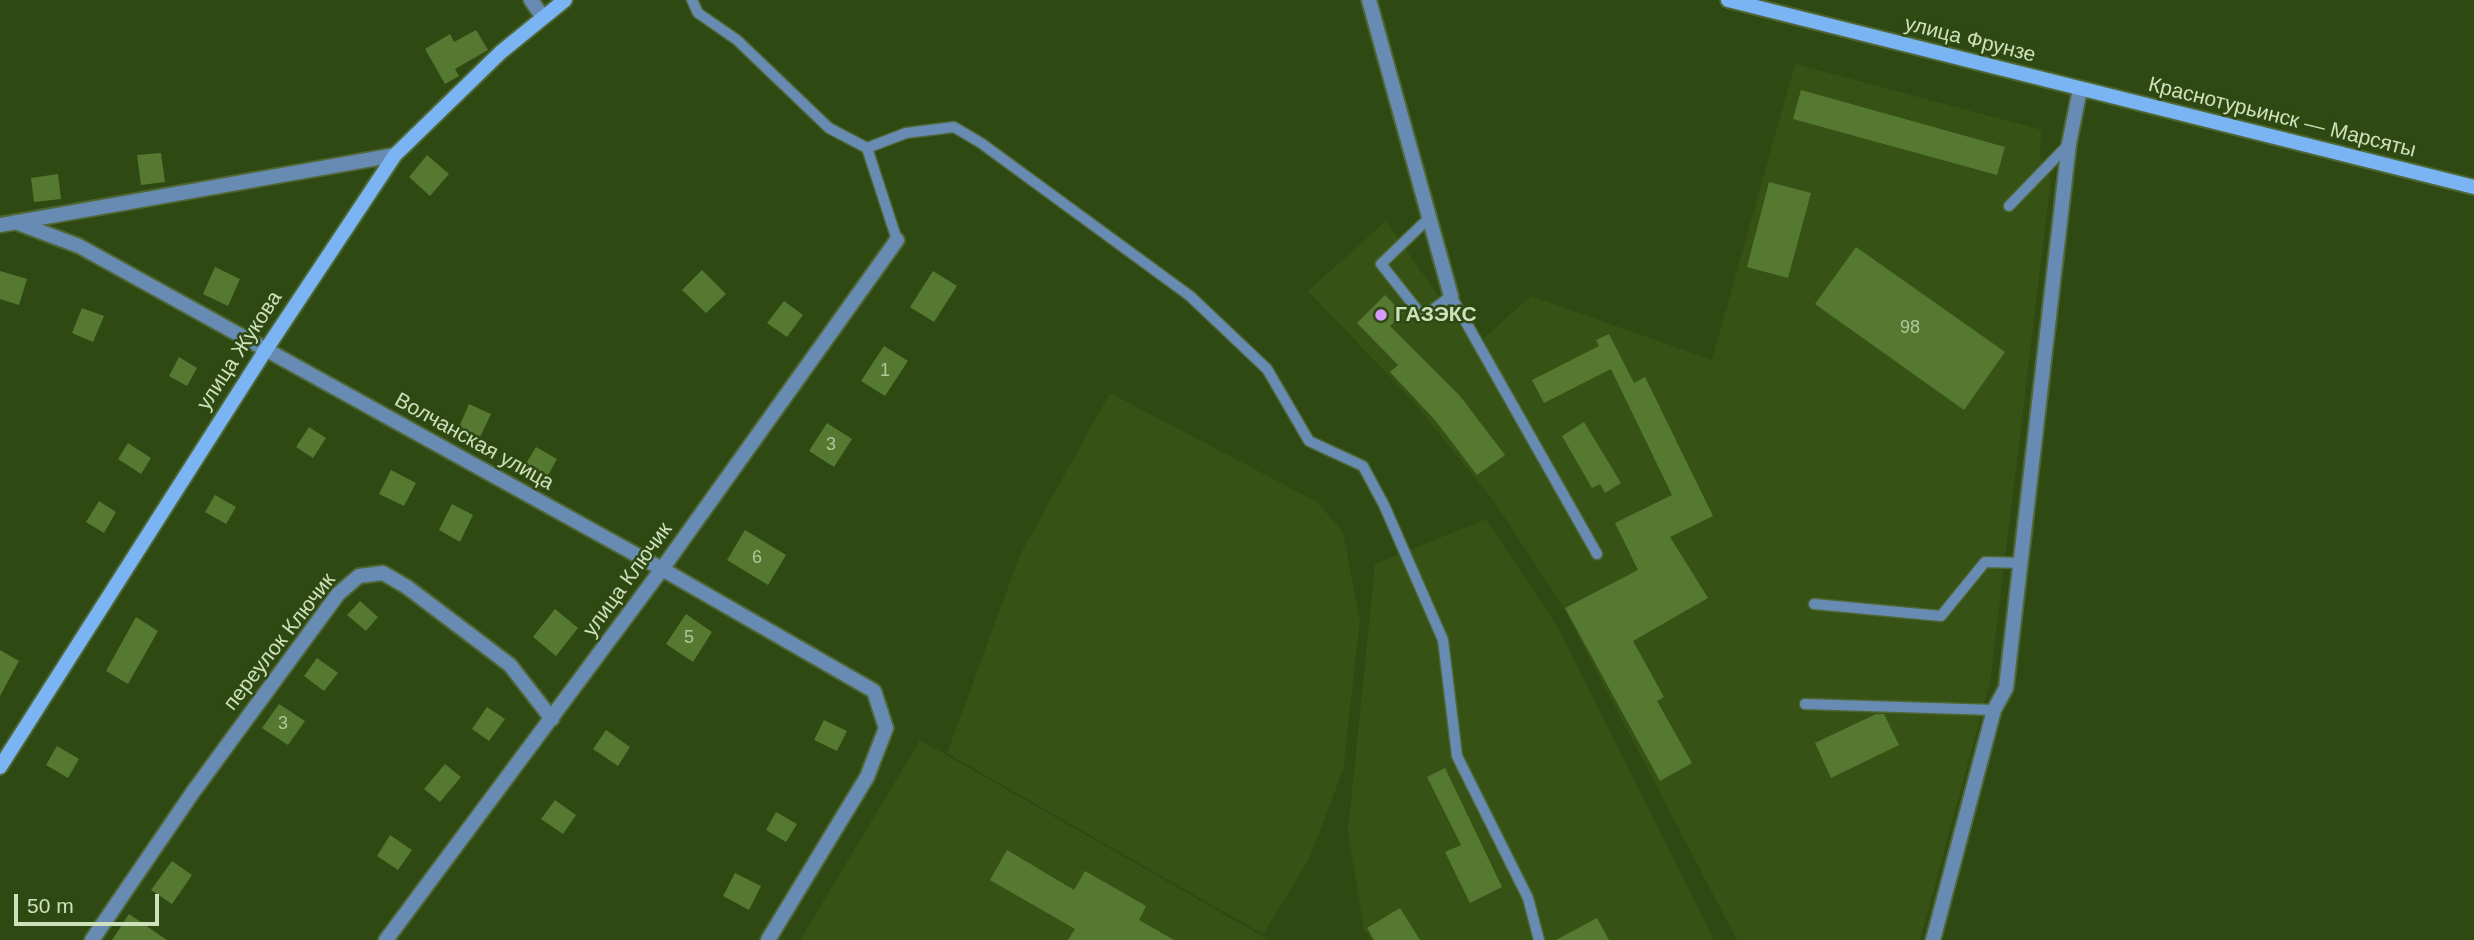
<!DOCTYPE html>
<html>
<head>
<meta charset="utf-8">
<style>
  body { margin:0 }
  #map { position:relative; width:2474px; height:940px; overflow:hidden; background:#2f4912; font-family:Helvetica,sans-serif }
  canvas { display:block }
  .scale { position:absolute; left:14px; top:894px; width:145px; height:32px; box-sizing:border-box; border:4px solid #cde1bd; border-top:0; padding-left:9px; font-size:21px; line-height:24px; white-space:nowrap; color:#cde1bd; -webkit-text-stroke:5px #2f4912; paint-order:stroke }
</style>
</head>
<body>
<div id="map">
<canvas width="2474" height="940"></canvas>
<div class="scale">50 m</div>
</div>
<script>
const ctx = document.querySelector('canvas').getContext('2d');
ctx.lineJoin = 'round';
function fillPath(path, color) {
  ctx.fillStyle = color;
  ctx.fill(path, 'evenodd');
}
function shape(rows) {
  const path = new Path2D();
  for (const r of rows) {
    path.moveTo(r[0], r[1]);
    for (let i = 2; i < r.length; i += 2) path.lineTo(r[i], r[i + 1]);
  }
  return path;
}
function strokePath(path, color, width, dash) {
  ctx.strokeStyle = color;
  ctx.lineWidth = width;
  ctx.lineCap = dash ? 'butt' : 'round';
  ctx.setLineDash(dash || []);
  ctx.stroke(path);
}
function label(font, color, halo, rows, align = 'center') {
  ctx.font = font + ' Helvetica,sans-serif';
  ctx.lineWidth = 5;
  ctx.setLineDash([]);
  ctx.textBaseline = 'middle';
  ctx.strokeStyle = halo;
  ctx.fillStyle = color;
  for (const [text, x, y, turn = 0] of rows) {
    ctx.save();
    ctx.translate(x, y);
    ctx.rotate((+turn || 0) * Math.PI / 180);
    ctx.textAlign = isNaN(turn) ? turn : align;
    if (halo) ctx.strokeText(text, 0, 0);
    ctx.fillText(text, 0, 0);
    ctx.restore();
  }
}
const built = shape([
  [1795,64,2042,130,2039,154,2051,179,1990,682,1920,940,1737,940,1564,609,1496,504,1414,402,1308,291,1386,221,1474,347,1531,296,1712,360],
  [1110,393,1317,502,1343,532,1360,621,1343,770,1309,859,1263,934,947,753,1020,555],
  [1486,519,1555,622,1714,940,1371,940,1364,930,1348,831,1375,564],
  [920,740,1269,940,800,940]
]);
const building = shape([
  [476,30,488,50,455,69,459,76,445,84,425,49,450,34,454,42],
  [1801,90,2005,147,1997,175,1793,119],
  [161,153,165,182,141,185,137,155],
  [427,155,449,174,430,196,409,177],
  [58,174,61,199,34,202,31,178],
  [1769,182,1811,193,1788,278,1747,267],
  [1856,247,2005,352,1964,410,1815,304],
  [215,267,240,279,228,306,203,294],
  [702,270,726,294,706,313,682,290],
  [0,271,27,279,19,305,0,299],
  [933,271,957,286,934,322,910,307],
  [1385,295,1403,313,1390,326,1460,396,1505,455,1477,475,1435,420,1390,372,1398,365,1357,323],
  [784,301,803,315,787,337,767,323],
  [82,308,104,316,93,342,72,333],
  [1609,334,1634,383,1645,377,1713,516,1670,537,1708,598,1633,641,1664,697,1657,701,1692,763,1660,781,1565,608,1638,570,1615,523,1672,495,1611,369,1544,403,1532,380,1599,346,1596,340],
  [884,346,908,361,885,396,861,381],
  [179,357,197,368,187,386,169,376],
  [469,404,491,414,480,437,459,427],
  [1584,422,1621,483,1605,493,1600,484,1592,488,1562,436],
  [827,423,852,439,834,467,809,451],
  [309,427,326,438,313,458,296,447],
  [128,443,151,458,141,474,118,459],
  [536,447,557,459,546,479,524,467],
  [391,470,416,483,404,506,379,494],
  [215,495,236,507,226,524,205,512],
  [99,501,116,512,104,533,86,522],
  [452,504,473,515,460,542,439,530],
  [745,530,786,555,768,585,727,560],
  [360,601,378,617,366,631,347,615],
  [555,609,578,628,556,656,533,637],
  [686,614,712,632,693,662,666,644],
  [136,617,158,631,128,684,106,671],
  [0,650,19,661,0,696],
  [317,658,338,673,324,691,304,676],
  [279,704,305,721,288,745,262,728],
  [487,707,505,719,489,741,472,729],
  [1876,714,1884,714,1899,745,1831,778,1815,743],
  [824,720,847,731,837,751,814,740],
  [606,730,630,747,618,766,593,749],
  [57,746,79,759,68,778,46,765],
  [445,764,461,777,440,802,424,789],
  [1445,768,1502,887,1470,903,1445,852,1461,845,1427,777],
  [555,800,576,815,563,834,541,819],
  [776,812,797,824,786,842,766,830],
  [390,835,412,850,398,870,377,856],
  [1007,850,1074,890,1085,871,1146,906,1139,920,1174,940,1068,940,1075,929,990,880],
  [172,861,192,875,172,904,151,890],
  [735,873,761,886,749,910,723,896],
  [1400,908,1420,940,1374,940,1367,928],
  [129,914,167,940,112,940],
  [1597,918,1609,940,1556,940]
]);
const lane = shape([
  [692,0,698,13,737,40,829,128,867,148,897,240],
  [867,148,906,133,954,127,981,143,1190,296,1267,369,1309,441,1363,466,1384,505,1443,640,1457,756,1528,898,1539,940],
  [2009,206,2069,144],
  [1429,218,1381,264,1423,317,1451,296,1597,554],
  [1814,604,1941,616,1985,562,2022,563],
  [1805,704,1994,710]
]);
const street = shape([
  [531,0,542,16],
  [1369,0,1451,296],
  [15,222,79,246,662,569,874,691,886,728,867,777,768,940],
  [0,225,395,155],
  [92,940,193,792,338,594,359,576,383,573,407,587,510,665,552,719],
  [386,940,662,569,897,240],
  [1933,940,1994,710,2006,688,2069,144,2080,89]
]);
const secondary = shape([
  [1728,0,2474,187],
  [0,767,265,351,395,155,501,52,565,0]
]);
const markers = [
  [1381,315,7,"#d59bfb"]
];
const numberNames = [
  ["98",1910,328],
  ["1",885,371],
  ["3",831,445],
  ["6",757,558],
  ["5",689,638],
  ["3",283,724]
];
const streetNames = [
  ["улица Фрунзе",1970,40,14],
  ["Краснотурьинск — Марсяты",2282,118,14],
  ["улица Жукова",240,351,-57],
  ["Волчанская улица",474,442,29],
  ["улица Ключик",628,580,-54],
  ["переулок Ключик",280,642,-52]
];
const poiNames = [
  ["ГАЗЭКС",1395,315]
];
fillPath(built, '#365315');
fillPath(building, '#567932');
strokePath(lane, '#4f6734', 13);
strokePath(street, '#4f6734', 18);
strokePath(secondary, '#4f6734', 18);
strokePath(lane, '#678bb2', 10);
strokePath(street, '#678bb2', 14);
strokePath(secondary, '#7ab4f3', 14);
for (const [x, y, r, color] of markers) {
  const dot = new Path2D();
  dot.arc(x, y, r, 0, 2 * Math.PI);
  ctx.fillStyle = color;
  ctx.fill(dot);
  strokePath(dot, '#2f4912', 2.5);
}
label('18px', '#afc79a', null, numberNames);
label('21px', '#cde1bd', '#2f4912', streetNames);
label('bold 21px', '#cde1bd', '#2f4912', poiNames, 'left');
</script>
</body>
</html>
